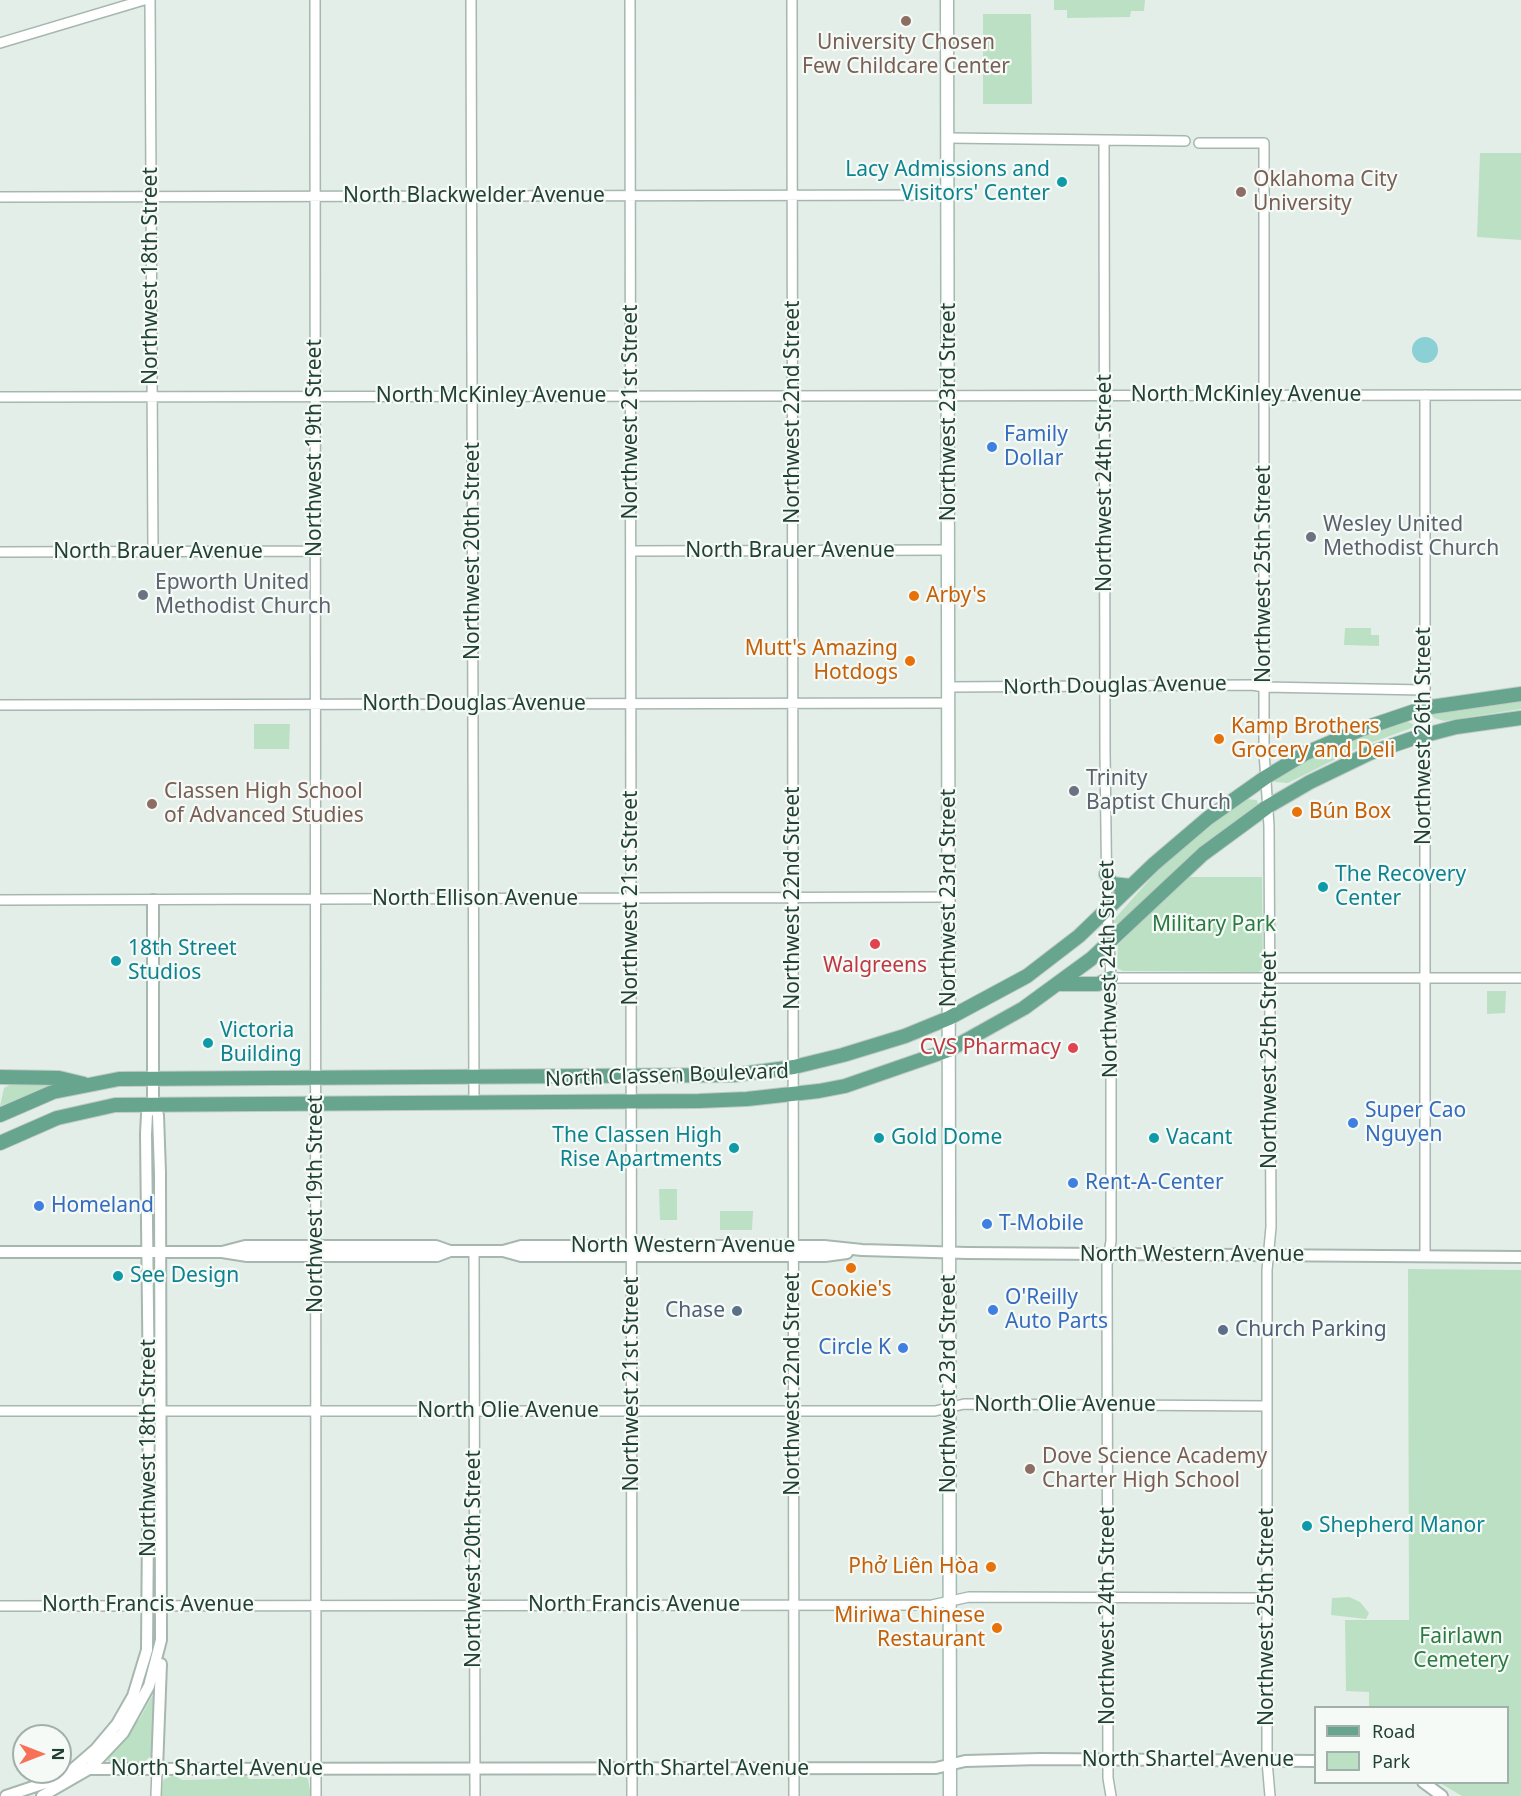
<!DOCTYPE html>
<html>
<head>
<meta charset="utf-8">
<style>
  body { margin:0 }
  #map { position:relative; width:1521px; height:1796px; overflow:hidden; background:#e4eee9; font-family:"Noto Sans",sans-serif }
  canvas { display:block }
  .legend { position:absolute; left:1314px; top:1706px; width:195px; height:78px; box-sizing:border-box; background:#f5faf7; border:2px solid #a1b0aa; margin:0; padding:8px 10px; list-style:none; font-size:18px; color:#224136 }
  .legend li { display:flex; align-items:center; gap:12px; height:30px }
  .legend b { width:30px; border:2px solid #a1b0aa }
  .north { position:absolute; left:12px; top:1724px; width:60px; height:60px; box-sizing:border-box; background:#f5faf7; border:2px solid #a1b0aa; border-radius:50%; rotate:90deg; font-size:16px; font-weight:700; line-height:24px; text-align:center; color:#224136 }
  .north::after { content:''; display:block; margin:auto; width:21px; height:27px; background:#f77159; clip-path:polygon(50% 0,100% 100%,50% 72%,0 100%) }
</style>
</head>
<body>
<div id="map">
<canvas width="1521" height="1796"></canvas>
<ul class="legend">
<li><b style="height:8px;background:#67a58f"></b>Road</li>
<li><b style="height:16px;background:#bce0c3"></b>Park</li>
</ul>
<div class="north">N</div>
</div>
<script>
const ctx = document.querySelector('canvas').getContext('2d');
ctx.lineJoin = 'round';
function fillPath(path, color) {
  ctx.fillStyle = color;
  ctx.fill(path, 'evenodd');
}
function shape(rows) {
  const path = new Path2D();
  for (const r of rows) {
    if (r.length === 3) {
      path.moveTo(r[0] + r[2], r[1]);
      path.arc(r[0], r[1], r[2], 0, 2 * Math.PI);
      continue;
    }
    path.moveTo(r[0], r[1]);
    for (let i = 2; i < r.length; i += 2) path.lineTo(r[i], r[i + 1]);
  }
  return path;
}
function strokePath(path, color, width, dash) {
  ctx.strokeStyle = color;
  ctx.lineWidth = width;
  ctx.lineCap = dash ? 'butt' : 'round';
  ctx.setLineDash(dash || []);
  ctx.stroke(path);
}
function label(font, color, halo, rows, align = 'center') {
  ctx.font = font + ' "Noto Sans",sans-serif';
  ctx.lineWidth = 4.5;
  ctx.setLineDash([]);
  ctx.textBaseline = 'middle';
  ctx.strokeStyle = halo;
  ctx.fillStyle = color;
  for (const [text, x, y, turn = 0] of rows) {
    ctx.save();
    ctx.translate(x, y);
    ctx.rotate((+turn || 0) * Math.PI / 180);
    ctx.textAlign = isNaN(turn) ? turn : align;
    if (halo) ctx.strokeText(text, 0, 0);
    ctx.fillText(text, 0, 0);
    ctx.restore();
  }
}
const green = shape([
  [1054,0,1145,0,1144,11,1131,11,1130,17,1067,18,1067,10,1054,10],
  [983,14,1031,14,1032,104,983,104],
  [1480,153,1521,153,1521,240,1477,237],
  [1345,628,1371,628,1371,635,1379,635,1379,646,1344,645],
  [1521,699,1521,709,1444,721,1434,718,1430,713],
  [1406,721,1417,726,1362,746,1288,783,1275,782,1276,778,1315,756,1383,727],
  [254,724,290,724,289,749,254,749],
  [1246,799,1257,800,1258,804,1197,849,1120,923,1111,923,1158,870,1188,842],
  [1188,875,1191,877,1262,877,1263,967,1259,972,1123,971,1117,968,1118,945],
  [1487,991,1506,991,1505,1013,1487,1014],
  [15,1082,56,1083,0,1106,4,1088],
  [659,1189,677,1189,677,1220,660,1220],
  [720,1211,753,1211,752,1230,720,1230],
  [1408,1269,1521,1270,1521,1796,1462,1796,1440,1783,1508,1782,1508,1708,1369,1707,1369,1692,1346,1691,1345,1620,1409,1620],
  [1349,1597,1360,1602,1369,1613,1366,1619,1331,1615,1332,1598],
  [155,1691,154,1751,151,1756,144,1762,109,1762,107,1760,140,1718],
  [174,1775,182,1780,227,1779,229,1775,246,1775,249,1779,294,1779,302,1775,308,1779,311,1796,160,1796,163,1780]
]);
const water = shape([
  [1425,350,13]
]);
const minor = shape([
  [150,0,153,552],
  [315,0,316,1796],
  [471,0,474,1102],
  [630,0,632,1796],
  [792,0,794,1796],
  [0,43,144,0],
  [948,138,1185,141],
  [1104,141,1105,752,1107,910,1111,978,1111,1241,1107,1265,1108,1778,1111,1796],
  [1199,143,1264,143,1264,752,1269,826,1271,1227,1267,1270,1267,1761,1270,1796],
  [0,197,948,195],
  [1425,395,1425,1256],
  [0,397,1521,395],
  [631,551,949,550],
  [0,552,315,551],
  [949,687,1252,685,1264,687,1424,690],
  [0,705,949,703],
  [0,900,949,897],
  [1111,978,1521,978],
  [474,1251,475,1796],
  [0,1411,935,1411,964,1404,1267,1406],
  [0,1606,932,1605,969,1597,1267,1598],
  [156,1796,157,1769]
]);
const tertiary = shape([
  [503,1251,521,1246,824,1246,862,1250,967,1253,1521,1257],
  [0,1252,222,1252,247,1256,437,1256,450,1251],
  [222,1252,245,1246,436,1246,450,1251,503,1251,521,1256,825,1256,847,1253],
  [73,1769,936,1768,965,1761,1040,1759,1316,1761],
  [157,1769,161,1664],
  [1423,1782,1442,1796],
  [6,1796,51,1781,73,1769,96,1749,117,1724,133,1696,147,1650,149,1399,146,1134,147,1114,153,1103],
  [42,1796,89,1769,123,1733,149,1686,161,1640,160,1173,158,1115,153,1103,153,900]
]);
const secondary = shape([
  [947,0,950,1796]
]);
const primary = shape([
  [1106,874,1112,884,1131,886],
  [1059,984,1098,984,1111,978],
  [0,1077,59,1078,84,1084],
  [0,1115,53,1092,119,1079,734,1075,794,1067,843,1055,905,1036,949,1018,1027,976,1079,936,1154,864,1208,818,1266,777,1306,753,1362,729,1424,708,1521,694],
  [0,1143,57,1118,115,1105,699,1101,747,1099,819,1091,845,1086,949,1050,1024,1008,1091,959,1203,854,1267,807,1310,782,1370,753,1414,738,1456,727,1521,718]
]);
const markers = [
  [906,21,6,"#8d6e63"],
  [1062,182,6,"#0f9aa8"],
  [1241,192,6,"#8d6e63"],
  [992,447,6,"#3f7fe0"],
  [1311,537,6,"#6b7280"],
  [143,595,6,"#6b7280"],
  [914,596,6,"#e8710a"],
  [910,661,6,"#e8710a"],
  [1219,739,6,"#e8710a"],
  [1074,791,6,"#6b7280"],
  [152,804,6,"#8d6e63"],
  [1297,812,6,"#e8710a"],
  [1323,887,6,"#0f9aa8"],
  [875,944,6,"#e0444e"],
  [116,961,6,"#0f9aa8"],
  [208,1043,6,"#0f9aa8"],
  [1073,1048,6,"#e0444e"],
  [1353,1123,6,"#3f7fe0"],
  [879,1138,6,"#0f9aa8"],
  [1154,1138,6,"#0f9aa8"],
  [734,1148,6,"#0f9aa8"],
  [1073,1183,6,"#3f7fe0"],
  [39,1206,6,"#3f7fe0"],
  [987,1224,6,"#3f7fe0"],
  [851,1268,6,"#e8710a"],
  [118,1276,6,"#0f9aa8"],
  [993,1310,6,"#3f7fe0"],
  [737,1311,6,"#5c6f8a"],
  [1223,1330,6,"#5c6f8a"],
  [903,1348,6,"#3f7fe0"],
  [1030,1469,6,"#8d6e63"],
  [1307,1526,6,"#0f9aa8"],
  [991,1567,6,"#e8710a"],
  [997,1628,6,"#e8710a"]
];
const educationNames = [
  ["University Chosen",906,43,"center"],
  ["Few Childcare Center",906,67,"center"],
  ["Oklahoma City",1253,180],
  ["University",1253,204],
  ["Classen High School",164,792],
  ["of Advanced Studies",164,816],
  ["Dove Science Academy",1042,1457],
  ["Charter High School",1042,1481]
];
const cultureNames = [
  ["Lacy Admissions and",1050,170,"right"],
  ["Visitors' Center",1050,194,"right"],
  ["The Recovery",1335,875],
  ["Center",1335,899],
  ["18th Street",128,949],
  ["Studios",128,973],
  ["Victoria",220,1031],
  ["Building",220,1055],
  ["The Classen High",722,1136,"right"],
  ["Rise Apartments",722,1160,"right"],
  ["Gold Dome",891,1138],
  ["Vacant",1166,1138],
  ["See Design",130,1276],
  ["Shepherd Manor",1319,1526]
];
const streetNames = [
  ["North Blackwelder Avenue",474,196],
  ["Northwest 18th Street",151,276,-90],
  ["North McKinley Avenue",1246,395],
  ["North McKinley Avenue",491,396],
  ["Northwest 21st Street",631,412,-90],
  ["Northwest 22nd Street",793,412,-90],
  ["Northwest 23rd Street",949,412,-90],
  ["Northwest 19th Street",315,448,-90],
  ["Northwest 24th Street",1105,483,-90],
  ["Northwest 20th Street",473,551,-90],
  ["North Brauer Avenue",790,551],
  ["North Brauer Avenue",158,552],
  ["Northwest 25th Street",1264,574,-90],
  ["North Douglas Avenue",1115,686,-1],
  ["North Douglas Avenue",474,704],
  ["Northwest 26th Street",1424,736,-90],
  ["Northwest 21st Street",631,898,-90],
  ["Northwest 22nd Street",793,898,-90],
  ["Northwest 23rd Street",949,898,-90],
  ["North Ellison Avenue",475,899],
  ["Northwest 24th Street",1109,969,-91],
  ["Northwest 25th Street",1270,1060,-90],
  ["North Classen Boulevard",667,1076,-2],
  ["Northwest 19th Street",316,1204,-90],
  ["North Western Avenue",683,1246],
  ["North Western Avenue",1192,1255],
  ["Northwest 21st Street",632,1384,-90],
  ["Northwest 22nd Street",793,1384,-90],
  ["Northwest 23rd Street",949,1384,-90],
  ["North Olie Avenue",1065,1405],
  ["North Olie Avenue",508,1411],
  ["Northwest 18th Street",149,1448,-90],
  ["Northwest 20th Street",474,1559,-90],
  ["North Francis Avenue",148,1605],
  ["North Francis Avenue",634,1605],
  ["Northwest 24th Street",1108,1616,-90],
  ["Northwest 25th Street",1267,1617,-90],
  ["North Shartel Avenue",1188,1760],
  ["North Shartel Avenue",217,1769],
  ["North Shartel Avenue",703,1769]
];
const shopNames = [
  ["Family",1004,435],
  ["Dollar",1004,459],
  ["Super Cao",1365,1111],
  ["Nguyen",1365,1135],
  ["Rent-A-Center",1085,1183],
  ["Homeland",51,1206],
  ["T-Mobile",999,1224],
  ["O'Reilly",1005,1298],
  ["Auto Parts",1005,1322],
  ["Circle K",891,1348,"right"]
];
const worshipNames = [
  ["Wesley United",1323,525],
  ["Methodist Church",1323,549],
  ["Epworth United",155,583],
  ["Methodist Church",155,607],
  ["Trinity",1086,779],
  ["Baptist Church",1086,803]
];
const foodNames = [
  ["Arby's",926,596],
  ["Mutt's Amazing",898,649,"right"],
  ["Hotdogs",898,673,"right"],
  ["Kamp Brothers",1231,727],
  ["Grocery and Deli",1231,751],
  ["Bún Box",1309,812],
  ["Cookie's",851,1290,"center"],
  ["Phở Liên Hòa",979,1567,"right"],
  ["Miriwa Chinese",985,1616,"right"],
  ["Restaurant",985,1640,"right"]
];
const parkNames = [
  ["Military Park",1214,925],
  ["Fairlawn",1461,1637],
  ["Cemetery",1461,1661]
];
const healthNames = [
  ["Walgreens",875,966],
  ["CVS Pharmacy",1061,1048,"right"]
];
const serviceNames = [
  ["Chase",725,1311],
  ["Church Parking",1235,1330,"left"]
];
fillPath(green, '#bce0c3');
fillPath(water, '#8ad0d5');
strokePath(minor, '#a6b7b0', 12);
strokePath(tertiary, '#a6b7b0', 14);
strokePath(secondary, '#a2bab0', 15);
strokePath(primary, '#c1cac7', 16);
strokePath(minor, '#fff', 9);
strokePath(tertiary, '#fff', 10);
strokePath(secondary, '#fff', 12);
strokePath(primary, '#67a58f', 14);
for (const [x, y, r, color] of markers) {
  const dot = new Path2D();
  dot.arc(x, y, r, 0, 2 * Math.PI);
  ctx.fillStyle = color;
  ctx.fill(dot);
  strokePath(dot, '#f5faf7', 2);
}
label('21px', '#785e54', '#f5faf7', educationNames, 'left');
label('21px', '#0d838f', '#f5faf7', cultureNames, 'left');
label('21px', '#224136', '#f5faf7', streetNames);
label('21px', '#366cbe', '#f5faf7', shopNames, 'left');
label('21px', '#5b616d', '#f5faf7', worshipNames, 'left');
label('21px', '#c56008', '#f5faf7', foodNames, 'left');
label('21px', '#2b7a42', '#f5faf7', parkNames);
label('21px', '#be3a42', '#f5faf7', healthNames);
label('21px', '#4e5e75', '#f5faf7', serviceNames, 'right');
</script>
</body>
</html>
